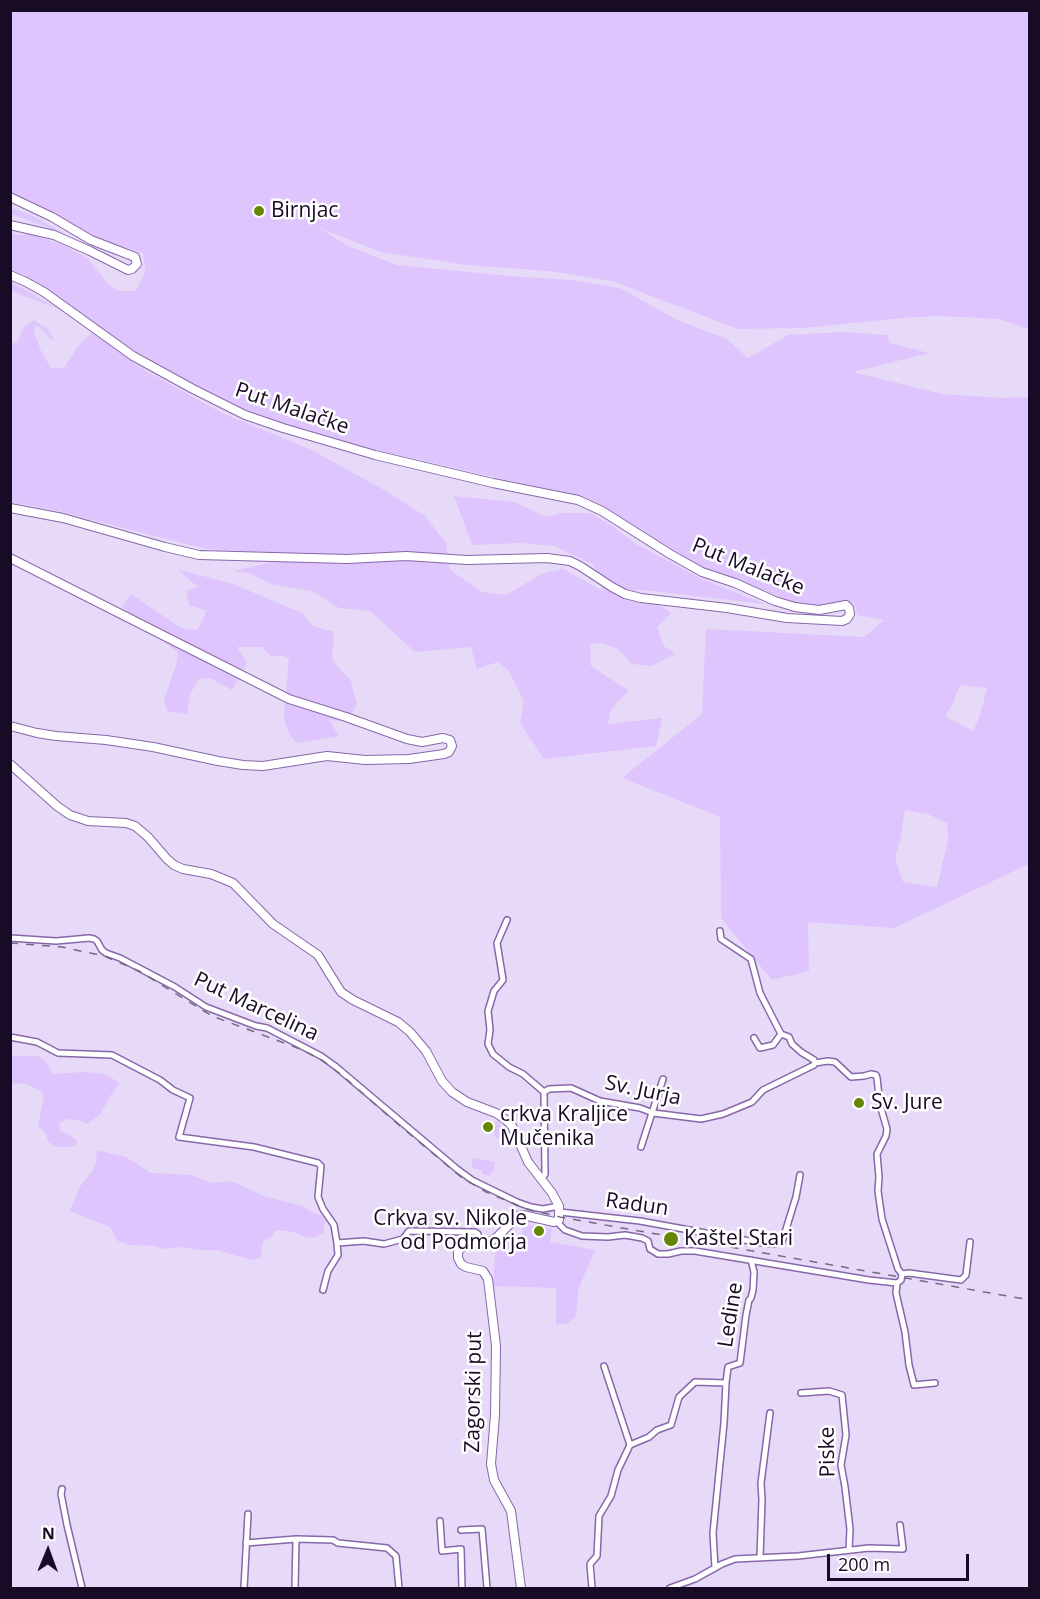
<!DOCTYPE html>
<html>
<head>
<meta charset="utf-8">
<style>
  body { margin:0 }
  #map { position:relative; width:1040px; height:1599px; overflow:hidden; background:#e7daf8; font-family:"Open Sans",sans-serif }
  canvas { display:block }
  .frame { position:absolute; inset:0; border:12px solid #180b25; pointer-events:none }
  .north { position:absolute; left:18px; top:1521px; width:60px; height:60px; -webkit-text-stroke:4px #fff; paint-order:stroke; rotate:1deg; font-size:16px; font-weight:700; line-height:24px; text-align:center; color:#180b25 }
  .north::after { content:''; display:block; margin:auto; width:21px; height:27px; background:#180b25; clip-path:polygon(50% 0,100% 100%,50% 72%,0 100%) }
  .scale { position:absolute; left:827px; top:1554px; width:142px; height:27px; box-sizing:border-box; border:3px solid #180b25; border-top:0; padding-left:8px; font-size:18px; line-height:21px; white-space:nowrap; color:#180b25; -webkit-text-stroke:4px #fff; paint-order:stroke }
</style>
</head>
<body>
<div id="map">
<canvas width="1040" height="1599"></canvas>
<div class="frame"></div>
<div class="north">N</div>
<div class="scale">200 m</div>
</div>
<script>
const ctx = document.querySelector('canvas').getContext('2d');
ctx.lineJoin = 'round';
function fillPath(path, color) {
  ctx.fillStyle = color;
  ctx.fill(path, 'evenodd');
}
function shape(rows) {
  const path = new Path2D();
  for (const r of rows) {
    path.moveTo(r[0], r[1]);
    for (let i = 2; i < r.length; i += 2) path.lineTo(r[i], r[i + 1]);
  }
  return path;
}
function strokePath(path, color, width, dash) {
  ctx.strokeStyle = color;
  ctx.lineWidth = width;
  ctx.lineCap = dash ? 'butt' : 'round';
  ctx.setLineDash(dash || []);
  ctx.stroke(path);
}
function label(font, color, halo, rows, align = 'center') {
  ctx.font = font + ' "Open Sans",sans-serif';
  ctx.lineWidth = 5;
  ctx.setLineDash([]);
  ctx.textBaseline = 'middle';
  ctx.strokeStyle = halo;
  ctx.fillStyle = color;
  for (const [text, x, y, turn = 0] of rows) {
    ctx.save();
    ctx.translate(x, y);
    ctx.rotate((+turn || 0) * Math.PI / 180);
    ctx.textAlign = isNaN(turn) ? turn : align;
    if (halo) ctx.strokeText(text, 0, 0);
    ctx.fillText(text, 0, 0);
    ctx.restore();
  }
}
const green = shape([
  [10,11,1029,11,1029,329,999,319,939,316,902,318,803,328,738,329,612,281,549,271,466,265,381,252,319,228,348,246,397,265,509,276,570,280,620,288,675,319,727,339,748,358,788,335,843,332,888,335,889,343,929,353,853,372,942,394,1004,398,1029,397,1029,864,894,928,808,922,809,971,772,980,721,918,720,817,622,778,702,714,706,629,864,637,884,620,858,615,854,604,843,601,821,606,802,605,699,566,612,511,587,498,354,445,299,429,247,410,207,391,130,348,51,292,26,276,11,269,11,232,17,235,29,234,61,244,87,258,109,285,119,291,135,291,143,278,145,268,143,253,95,238,11,195],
  [960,685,987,688,980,715,973,731,945,716,952,705],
  [905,810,930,815,947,823,948,840,937,887,903,882,895,857,900,841],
  [10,207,33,216,67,235,20,217,11,215],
  [10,282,32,294,61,310,11,291],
  [34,320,47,329,54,339,51,340,41,328,36,326,34,331,41,351,51,368,64,368,78,346,92,333,146,371,222,413,312,450,384,490,425,516,446,543,450,570,482,592,507,595,541,574,563,569,603,591,594,565,554,546,521,543,472,545,454,496,515,502,546,517,560,513,590,513,611,525,636,544,704,580,765,604,635,589,671,613,657,627,664,646,675,654,652,666,632,664,618,649,602,643,590,644,591,666,629,691,616,703,610,712,608,724,662,718,656,746,544,759,520,723,524,701,509,671,498,662,477,669,471,647,415,652,370,611,339,608,312,591,271,584,249,573,234,571,306,554,206,549,53,510,11,502,10,345,18,341,25,325],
  [177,569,233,584,302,613,313,626,334,632,332,660,351,681,357,705,346,721,329,720,339,736,296,743,288,732,284,716,289,658,280,655,271,657,262,647,237,647,247,663,232,690,212,679,200,678,190,694,187,714,167,711,164,700,176,665,178,653,122,607,131,594,181,628,197,630,207,611,189,605,186,591,198,587],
  [11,1056,38,1056,44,1060,53,1074,83,1072,96,1073,107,1075,120,1083,112,1093,101,1113,88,1124,79,1120,67,1119,59,1123,60,1130,77,1140,76,1145,74,1147,56,1147,48,1142,46,1134,38,1126,44,1096,40,1091,27,1084,11,1083],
  [498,1121,508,1137,503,1140,498,1139,494,1135,495,1122],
  [97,1150,126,1157,151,1173,191,1175,212,1183,229,1181,236,1183,266,1197,303,1206,311,1212,323,1216,325,1222,323,1233,316,1237,306,1238,294,1232,276,1230,271,1237,263,1242,260,1258,252,1260,216,1250,201,1250,182,1247,165,1249,154,1246,129,1245,118,1241,110,1227,70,1211,79,1188,92,1171,96,1163],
  [473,1158,495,1162,493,1172,491,1172,490,1176,482,1174,482,1170,471,1168],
  [524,1224,552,1228,550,1242,595,1250,578,1290,576,1316,568,1323,556,1325,556,1288,493,1286,496,1245,502,1238,520,1241]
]);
const minor = shape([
  [507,920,497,943,503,980,494,991,488,1011,490,1030,488,1044,493,1054,509,1067,523,1074,544,1092],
  [720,931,721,939,751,959,760,993,781,1034,789,1037,792,1044,801,1052,814,1060,815,1063],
  [10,938,56,941,89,938,94,939,97,941,102,950,106,953,120,958,175,987,206,1007,256,1026,267,1028,321,1056,335,1066,457,1169,472,1180,517,1202,531,1207,543,1209,559,1206],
  [10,1037,37,1042,58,1053,112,1055,160,1080,173,1090,190,1098,179,1137,254,1147,318,1163,321,1166,318,1197,323,1209,334,1225,337,1243,338,1255,328,1271,323,1290],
  [754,1038,760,1048,773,1045,781,1034],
  [641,1147,663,1079],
  [542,1179,545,1174,544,1092,549,1089,571,1088,600,1101,640,1108,653,1113,701,1119,723,1114,752,1102,763,1090,814,1065,815,1063,828,1061,835,1062,851,1077,864,1076,871,1074,876,1075,877,1078,880,1105,887,1129,886,1136,877,1154,879,1177,878,1191,882,1219,898,1269,902,1274,901,1280,897,1283],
  [560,1212,640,1221,755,1242,775,1244,782,1242,796,1197,800,1175],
  [557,1222,565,1230,582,1236,608,1237,625,1235,642,1238,648,1241,650,1249,658,1254,668,1254,681,1251,695,1251,869,1280,897,1283,896,1293,905,1332,909,1365,914,1385,935,1383],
  [337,1243,364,1241,384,1244,403,1239,409,1231,475,1232,478,1234,479,1242],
  [902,1274,909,1273,961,1280,966,1275,970,1242],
  [801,1393,829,1391,842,1395,846,1435,841,1465,845,1487,850,1529,849,1550],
  [630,1445,649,1437,657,1430,671,1425,679,1397,695,1382,726,1383,728,1367,740,1363,746,1315,749,1300,751,1298,753,1290,754,1272,751,1260],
  [62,1489,61,1494,67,1525,82,1588],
  [440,1521,442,1551,461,1549,462,1588],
  [461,1530,482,1529,487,1588],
  [246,1543,296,1539,333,1540,338,1543,387,1548,396,1556,399,1588],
  [760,1557,762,1500,761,1483,770,1413],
  [715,1568,713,1533,724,1423,726,1383],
  [244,1588,248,1514],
  [295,1588,296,1539],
  [592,1588,590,1564,597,1556,599,1516,611,1496,618,1470,630,1445,604,1366],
  [670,1588,695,1579,722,1564,735,1559,798,1556,869,1548,903,1549,900,1525]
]);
const secondary = shape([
  [10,197,52,217,91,240,135,257,137,264,132,269,128,270,90,251,54,235,10,225],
  [10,275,26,282,44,292,133,356,193,389,245,415,283,428,375,455,493,483,578,500,602,511,670,554,702,572,735,583,775,601,795,607,819,610,846,605,849,608,850,614,847,619,842,621,787,618,727,608,641,598,625,594,612,587,580,566,570,561,547,558,467,560,406,556,347,559,199,555,165,547,63,518,10,508],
  [10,558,289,699,346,717,407,739,422,742,443,738,450,740,452,746,449,752,444,754,409,759,365,760,327,756,263,766,243,765,218,761,153,747,106,740,56,736,37,733,10,726],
  [10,764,57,806,70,815,88,821,126,823,135,826,148,837,167,859,174,865,183,869,211,874,233,883,273,924,318,955,341,992,353,1000,398,1022,410,1032,426,1051,442,1081,452,1092,467,1102,496,1113,506,1120,512,1126,528,1162,552,1193,559,1206,559,1220,554,1222,523,1215,518,1216,496,1238,489,1242,465,1243,458,1252,458,1258,461,1264,466,1267,483,1271,488,1279,496,1346,495,1415,491,1464,494,1480,511,1511,521,1588]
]);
const rail = shape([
  [10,943,62,947,104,956,139,971,212,1016,300,1049,322,1060,343,1076,393,1120,461,1177,486,1192,527,1209,560,1217,1030,1300]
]);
const markers = [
  [259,211,6,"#658603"],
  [859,1103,6,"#658603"],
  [488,1127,6,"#658603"],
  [539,1231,6,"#658603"],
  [671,1239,8,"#658603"]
];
const poiNames = [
  ["Birnjac",271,211],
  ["Sv. Jure",871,1103],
  ["crkva Kraljice",500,1115],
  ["Mučenika",500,1139],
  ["Crkva sv. Nikole",527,1219,"right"],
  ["od Podmorja",527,1243,"right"],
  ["Kaštel Stari",684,1239]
];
const streetNames = [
  ["Put Malačke",292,409,19],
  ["Put Malačke",748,567,22],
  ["Put Marcelina",256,1007,25],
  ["Sv. Jurja",643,1091,12],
  ["Radun",637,1205,8],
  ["Ledine",731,1315,-81],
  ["Zagorski put",474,1392,-89],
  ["Piske",828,1452,-91]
];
fillPath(green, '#dec5fd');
strokePath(minor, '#8767aa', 8);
strokePath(secondary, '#8767aa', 10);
strokePath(minor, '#fff', 5);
strokePath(secondary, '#fff', 8);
strokePath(rail, '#776a85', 1.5, [8, 8]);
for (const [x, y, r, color] of markers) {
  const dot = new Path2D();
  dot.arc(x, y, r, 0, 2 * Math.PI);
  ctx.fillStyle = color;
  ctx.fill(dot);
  strokePath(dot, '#fff', 2);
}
label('21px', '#180b25', '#fff', poiNames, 'left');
label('21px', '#180b25', '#fff', streetNames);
</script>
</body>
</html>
